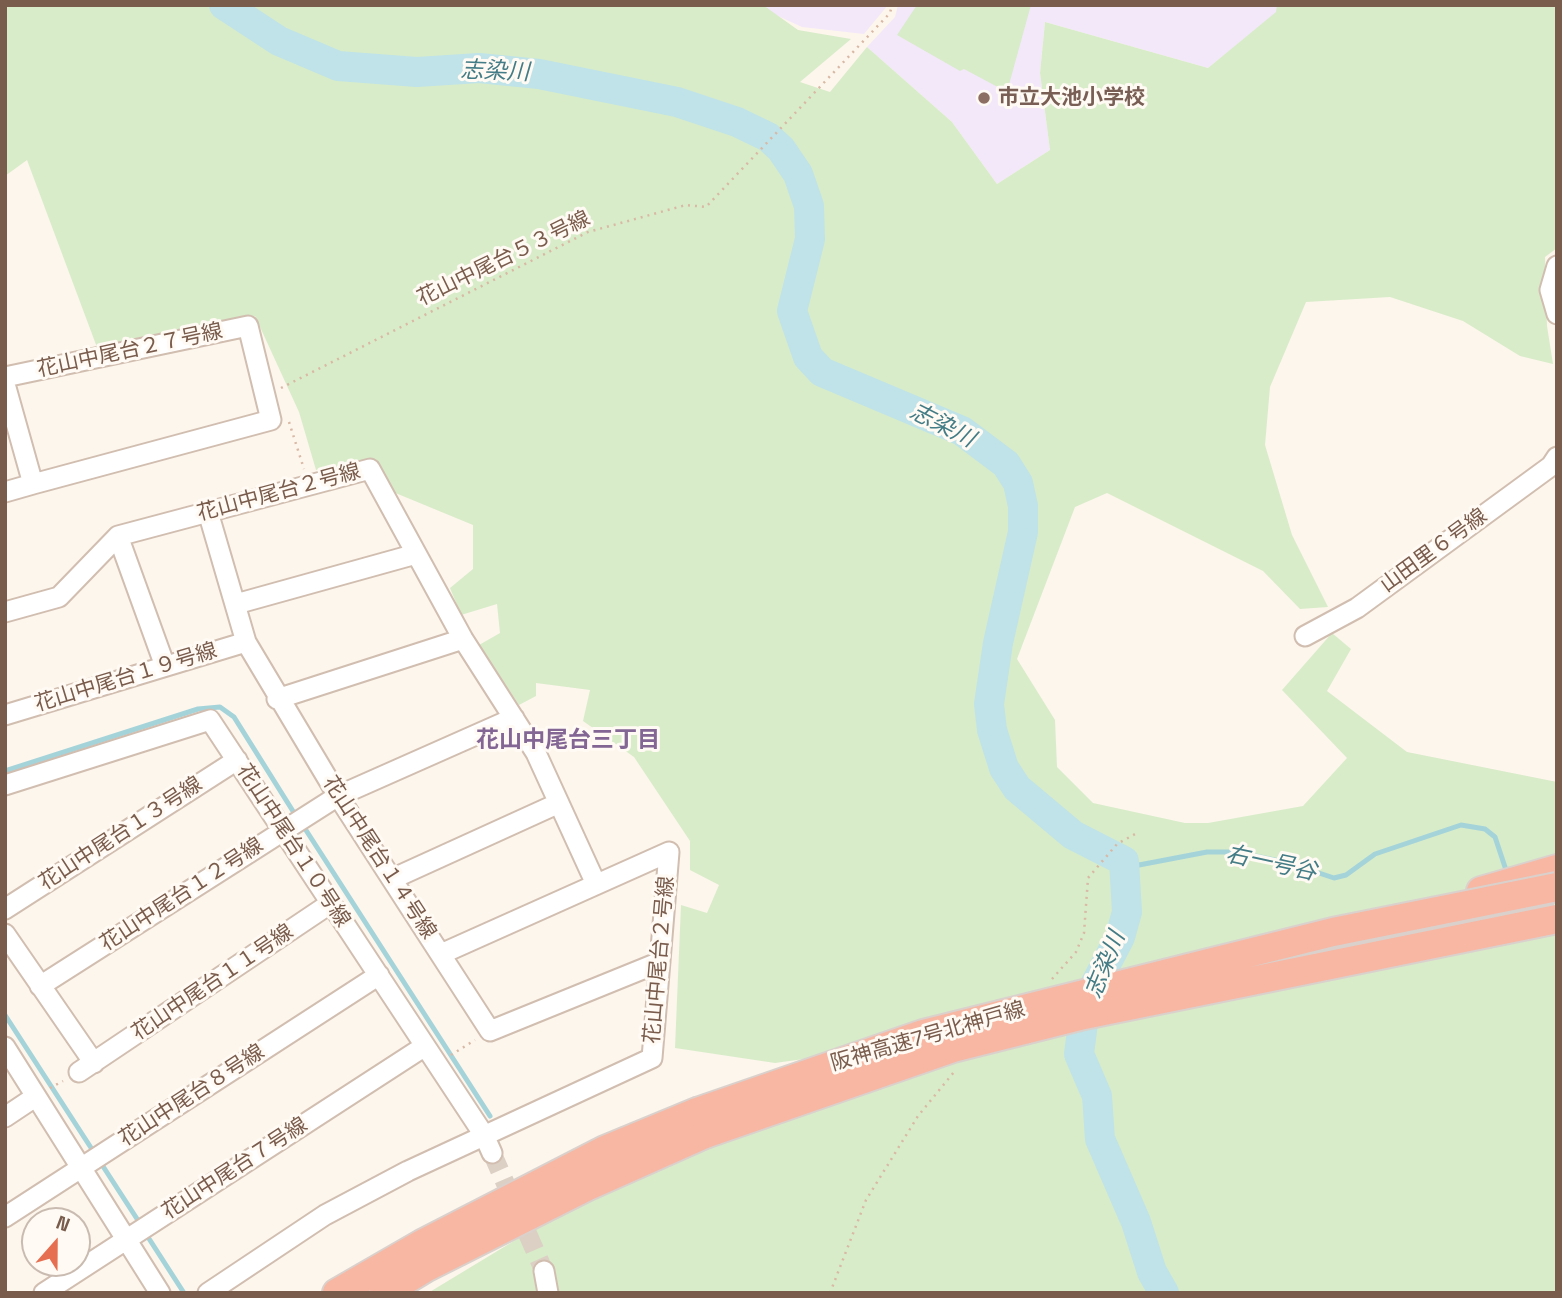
<!DOCTYPE html>
<html>
<head>
<meta charset="utf-8">
<style>
  body { margin:0 }
  #map { position:relative; width:1562px; height:1298px; overflow:hidden; background:#fdf6ec; font-family:"Space Grotesk",sans-serif }
  canvas { display:block }
  .frame { position:absolute; inset:0; border:7px solid #7a5c4d; pointer-events:none }
  .north { position:absolute; left:21px; top:1207px; width:70px; height:70px; box-sizing:border-box; background:#fffaf3; border:2px solid #cabbb1; border-radius:50%; rotate:21deg; font-size:19px; font-weight:700; line-height:28px; text-align:center; color:#7a5c4d }
  .north::after { content:''; display:block; margin:auto; width:24px; height:32px; background:#e76f51; clip-path:polygon(50% 0,100% 100%,50% 72%,0 100%) }
</style>
</head>
<body>
<div id="map">
<canvas width="1562" height="1298"></canvas>
<div class="frame"></div>
<div class="north">N</div>
</div>
<script>
const ctx = document.querySelector('canvas').getContext('2d');
ctx.lineJoin = 'round';
function fillPath(path, color) {
  ctx.fillStyle = color;
  ctx.fill(path, 'evenodd');
}
function shape(rows) {
  const path = new Path2D();
  for (const r of rows) {
    path.moveTo(r[0], r[1]);
    for (let i = 2; i < r.length; i += 2) path.lineTo(r[i], r[i + 1]);
  }
  return path;
}
function strokePath(path, color, width, dash) {
  ctx.strokeStyle = color;
  ctx.lineWidth = width;
  ctx.lineCap = dash ? 'butt' : 'round';
  ctx.setLineDash(dash || []);
  ctx.stroke(path);
}
function label(font, color, halo, rows, align = 'center') {
  ctx.font = font + ' "Space Grotesk","Noto Sans JP",sans-serif';
  ctx.lineWidth = 6;
  ctx.setLineDash([]);
  ctx.textBaseline = 'middle';
  ctx.strokeStyle = halo;
  ctx.fillStyle = color;
  for (const [text, x, y, turn = 0] of rows) {
    ctx.save();
    ctx.translate(x, y);
    ctx.rotate((+turn || 0) * Math.PI / 180);
    ctx.textAlign = isNaN(turn) ? turn : align;
    if (halo) ctx.strokeText(text, 0, 0);
    ctx.fillText(text, 0, 0);
    ctx.restore();
  }
}
const education = shape([
  [754,5,888,5,864,34,802,27],
  [898,5,1277,5,1277,12,1208,68,1045,22,1040,73,1050,150,997,184,952,122,867,47,895,17]
]);
const green = shape([
  [5,5,763,5,798,30,851,39,800,82,830,92,867,47,952,122,997,184,1050,150,1040,73,1045,22,1208,68,1276,12,1277,5,1557,5,1557,248,1545,257,1547,326,1553,364,1520,356,1463,321,1390,297,1306,302,1270,387,1265,445,1292,535,1328,607,1300,609,1263,571,1107,493,1075,507,1017,659,1055,720,1057,767,1093,803,1185,823,1208,823,1303,806,1347,758,1282,690,1332,633,1351,649,1327,691,1407,752,1557,782,1557,1293,428,1293,636,1167,815,1104,804,1059,775,1063,675,1048,681,905,707,913,719,885,690,870,690,841,634,757,583,721,590,690,536,683,536,696,519,705,479,645,500,633,497,604,461,615,450,588,473,569,473,525,393,492,374,460,316,470,299,412,255,316,98,350,27,160,5,176],
  [917,5,1031,5,1007,92,964,69,960,71,897,35]
]);
const stream = shape([
  [5,771,198,709,220,707,234,717,296,816],
  [302,824,490,1116],
  [1124,861,1139,865,1207,852,1236,852,1289,863,1334,878,1346,875,1375,854,1461,825,1485,829,1495,837,1508,876],
  [5,1015,141,1225],
  [146,1234,184,1293]
]);
const river = shape([
  [224,5,279,41,338,66,417,72,479,68,539,74,677,102,737,122,768,137,781,149,798,174,809,206,810,239,792,311,808,357,822,372,962,431,1006,464,1018,483,1023,506,1023,532,998,643,989,704,992,730,1004,768,1017,788,1073,835,1124,861,1127,912,1120,937,1094,987,1083,1023,1079,1054,1097,1096,1100,1139,1136,1222,1152,1272,1164,1293]
]);
const minorTunnel = shape([
  [492,1153,544,1271]
]);
const path = shape([
  [281,388,588,232,686,205,706,207,890,13,892,5],
  [289,422,304,469],
  [1052,979,1076,952,1084,933,1088,878,1117,844,1137,833],
  [451,1055,475,1040],
  [50,1088,63,1081],
  [830,1293,866,1200,918,1116,954,1072]
]);
const minor = shape([
  [1557,266,1550,290,1557,314],
  [5,377,248,326,271,420,33,484,5,384],
  [5,492,33,484],
  [208,512,246,642,338,796,490,1031,660,962],
  [118,536,165,666],
  [236,604,416,554],
  [5,612,59,597,118,536,370,469,463,639,536,753,596,884],
  [1305,636,1357,608,1551,466,1557,457],
  [277,699,463,639],
  [5,715,246,642],
  [5,785,210,720,484,1135,492,1153],
  [392,879,559,803],
  [5,909,237,760],
  [5,934,94,1063],
  [40,986,338,796,514,718],
  [5,1047,160,1293],
  [79,1072,331,903],
  [5,1117,35,1097],
  [5,1217,379,975],
  [544,1271,548,1293],
  [44,1293,425,1046],
  [208,1293,325,1215,408,1171,652,1058,669,852,441,954]
]);
const highway = shape([
  [1481,891,1557,869],
  [337,1293,422,1244,605,1150,697,1112],
  [384,1293,425,1268,586,1187,705,1134]
]);
const highwayBridge = shape([
  [697,1112,923,1034,1333,932,1557,887],
  [705,1134,953,1048,1084,1015,1557,919]
]);
const markers = [
  [984,98,7,"#8d6e63"]
];
const educationNames = [
  ["市立大池小学校",998,98]
];
const streetNames = [
  ["花山中尾台５３号線",504,259,-26],
  ["花山中尾台２７号線",130,351,-12],
  ["花山中尾台２号線",279,493,-15],
  ["山田里６号線",1434,551,-36],
  ["花山中尾台１９号線",126,678,-17],
  ["花山中尾台１３号線",121,834,-33],
  ["花山中尾台１０号線",293,846,57],
  ["花山中尾台１４号線",379,858,57],
  ["花山中尾台１２号線",182,895,-33],
  ["花山中尾台２号線",660,960,-85],
  ["花山中尾台１１号線",213,983,-34],
  ["阪神高速7号北神戸線",928,1037,-16],
  ["花山中尾台８号線",192,1096,-33],
  ["花山中尾台７号線",235,1169,-33]
];
const waterNames = [
  ["志染川",495,72,2],
  ["志染川",942,426,27],
  ["右一号谷",1271,864,12],
  ["志染川",1106,965,-68]
];
const neighbourhoodNames = [
  ["花山中尾台三丁目",568,741]
];
fillPath(education, '#f3e8fa');
fillPath(green, '#d8ecc9');
strokePath(stream, '#a5d3da', 5);
strokePath(river, '#bfe3e8', 30);
strokePath(minorTunnel, '#dcd0c4', 19, [19, 10]);
strokePath(minor, '#d1beb0', 23);
strokePath(highway, '#dad1cd', 32);
strokePath(path, '#d9b8a5', 2.5, [2, 5]);
strokePath(minor, '#fff', 19);
strokePath(highway, '#f7b7a3', 28);
strokePath(highwayBridge, '#dad1cd', 32, []);
strokePath(highwayBridge, '#f7b7a3', 28);
for (const [x, y, r, color] of markers) {
  const dot = new Path2D();
  dot.arc(x, y, r, 0, 2 * Math.PI);
  ctx.fillStyle = color;
  ctx.fill(dot);
  strokePath(dot, '#fffaf3', 2.5);
}
label('bold 21px', '#785e54', '#fffaf3', educationNames, 'left');
label('21px', '#7a5c4d', '#fffaf3', streetNames);
label('italic 23px', '#437c86', '#fffaf3', waterNames);
label('bold 23px', '#846695', '#fffaf3', neighbourhoodNames);
</script>
</body>
</html>
